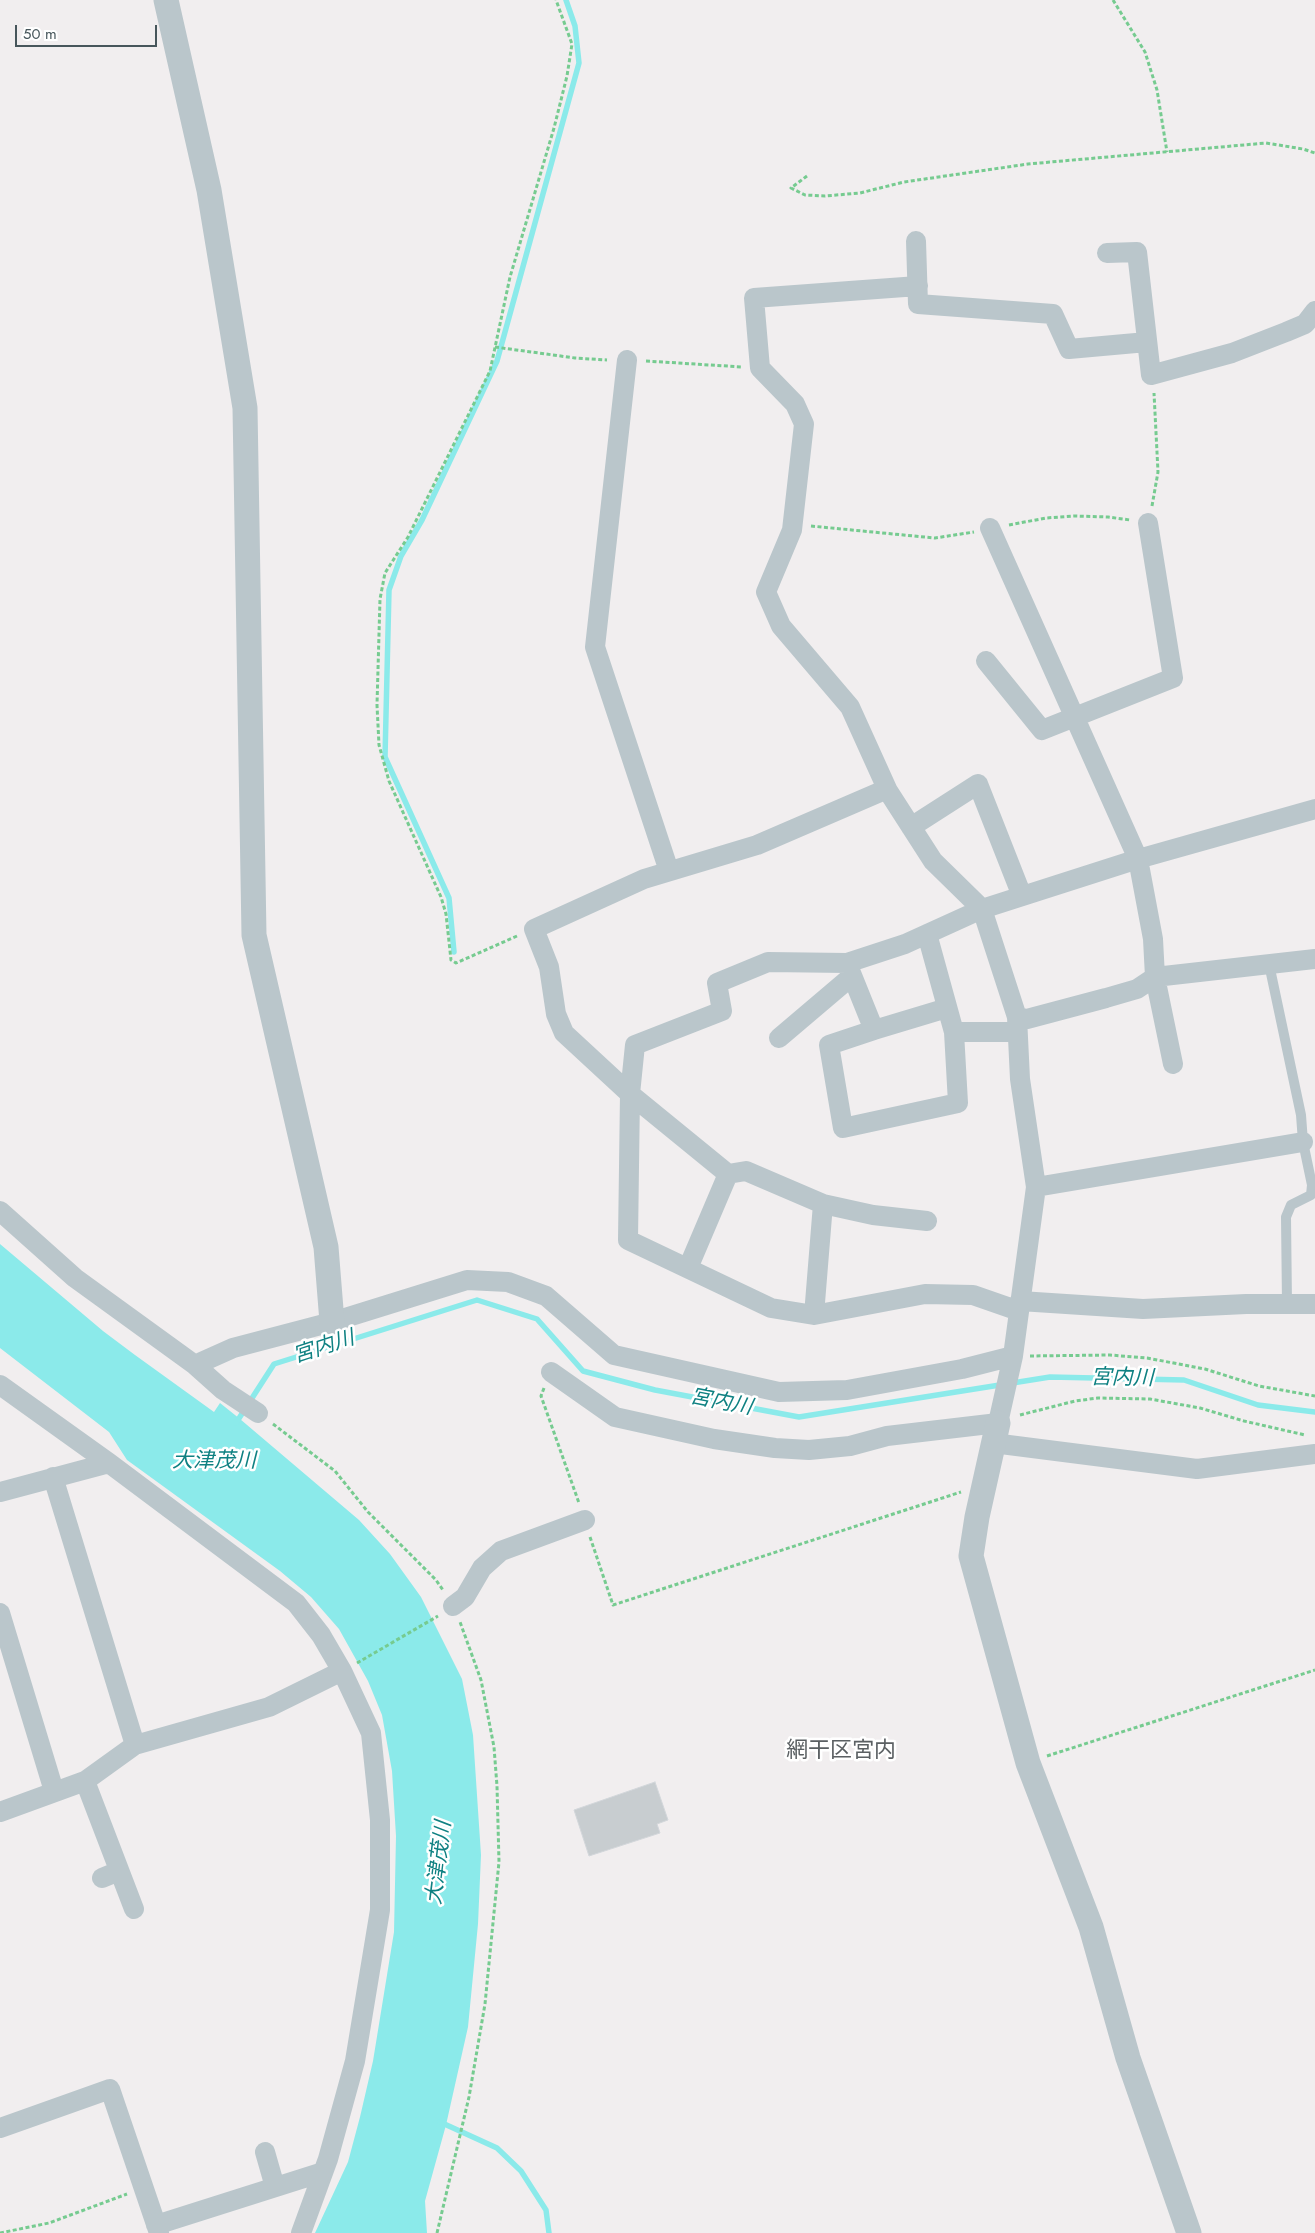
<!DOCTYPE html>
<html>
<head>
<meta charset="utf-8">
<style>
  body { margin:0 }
  #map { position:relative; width:1315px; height:2233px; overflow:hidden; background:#f1eeef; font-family:Jost,sans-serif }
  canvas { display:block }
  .scale { position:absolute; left:15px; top:25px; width:142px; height:22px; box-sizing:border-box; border:2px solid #47565b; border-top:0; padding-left:6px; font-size:15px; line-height:18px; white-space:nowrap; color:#47565b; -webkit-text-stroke:4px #fff; paint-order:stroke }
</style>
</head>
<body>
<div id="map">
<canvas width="1315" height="2233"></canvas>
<div class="scale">50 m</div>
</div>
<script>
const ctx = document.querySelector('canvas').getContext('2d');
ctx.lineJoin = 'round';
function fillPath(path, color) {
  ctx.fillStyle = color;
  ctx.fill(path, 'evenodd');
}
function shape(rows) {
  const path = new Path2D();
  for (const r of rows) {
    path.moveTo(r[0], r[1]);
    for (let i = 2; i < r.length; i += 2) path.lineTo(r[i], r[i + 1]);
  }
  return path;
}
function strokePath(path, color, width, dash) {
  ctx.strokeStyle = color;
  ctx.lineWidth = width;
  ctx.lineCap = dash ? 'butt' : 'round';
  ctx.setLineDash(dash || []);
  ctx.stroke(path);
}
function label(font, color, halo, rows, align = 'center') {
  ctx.font = font + ' Jost,"Noto Sans JP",sans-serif';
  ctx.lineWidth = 5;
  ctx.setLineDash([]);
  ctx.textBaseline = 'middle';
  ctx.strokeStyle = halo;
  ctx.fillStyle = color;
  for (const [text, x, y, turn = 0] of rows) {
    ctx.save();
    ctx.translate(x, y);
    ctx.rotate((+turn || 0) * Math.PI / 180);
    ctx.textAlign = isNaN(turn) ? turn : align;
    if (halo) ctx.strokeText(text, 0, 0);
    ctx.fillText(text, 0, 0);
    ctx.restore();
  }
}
const water = shape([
  [0,1244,103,1331,135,1355,214,1412,220,1403,240,1419,359,1520,390,1554,421,1597,462,1679,473,1735,481,1855,478,1924,468,2027,446,2125,425,2201,427,2233,315,2233,348,2162,360,2117,373,2061,394,1932,396,1836,392,1771,382,1715,368,1681,339,1629,311,1597,280,1571,127,1460,109,1432,0,1348]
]);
const stream = shape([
  [454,952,449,898,385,757,389,590,401,556,422,520,497,361,579,63,575,26,566,0],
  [236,1423,274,1364,477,1300,537,1319,583,1371,655,1390,799,1417,1050,1377,1184,1380,1258,1405,1315,1412],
  [440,2122,497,2148,521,2171,546,2210,549,2233]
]);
const building = shape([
  [655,1782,668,1820,657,1824,660,1833,589,1856,574,1810,655,1782]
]);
const path = shape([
  [1113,0,1145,52,1157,90,1167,152],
  [807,176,791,188,805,195,825,196,860,193,904,182,1028,164,1266,143,1303,149,1315,153],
  [495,347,575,358,607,360],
  [646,361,742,367],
  [1152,506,1158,472,1154,393],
  [1009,525,1046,518,1074,516,1108,517,1130,520],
  [811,526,935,538,974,532],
  [517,936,456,963,451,960,446,914,441,897,389,781,379,745,377,705,380,599,385,573,408,537,490,371,510,277,554,128,567,76,572,44,556,0],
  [1030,1356,1110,1355,1147,1358,1205,1369,1259,1386,1315,1396],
  [544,1388,541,1396,579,1503],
  [1020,1415,1075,1401,1098,1398,1150,1399,1200,1408,1244,1421,1305,1435],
  [273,1424,335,1471,368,1512,436,1580,443,1590],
  [590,1537,613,1605,961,1492],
  [357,1663,438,1616],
  [1047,1756,1315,1670],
  [0,2233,49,2223,127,2194],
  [437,2233,469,2097,485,2004,499,1862,497,1786,494,1747,481,1680,460,1622]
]);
const service = shape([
  [1269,964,1301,1115,1303,1142,1312,1185,1311,1195,1291,1205,1286,1217,1287,1304]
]);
const minor = shape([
  [916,241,918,304,1053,314,1069,349,1147,342],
  [1107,253,1137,252,1151,375,1232,353,1286,332,1305,324,1315,311],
  [627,360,595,647,669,871],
  [990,528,1138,859,1153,939,1155,977,1173,1064],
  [986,661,1042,730,1173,678,1148,523],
  [887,789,757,845,644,879,534,929,549,967,556,1014,564,1033,630,1094,728,1174,746,1171,823,1204,873,1215,927,1221],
  [911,827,978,784,1022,896],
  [847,963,874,1030,829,1045,843,1128,958,1103,954,1032,927,934],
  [1017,1017,1027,1019,1106,998,1137,989,1155,977,1315,959],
  [874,1030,947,1008],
  [954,1032,1017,1032],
  [779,1038,852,976],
  [1036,1187,1303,1142],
  [0,1211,75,1278,195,1365,223,1390,258,1413],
  [688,1268,728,1174],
  [1020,1301,1143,1309,1246,1304,1315,1304],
  [1019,1311,973,1295,925,1294,814,1315,771,1308,628,1240,630,1094,635,1045,722,1011,717,983,768,962,847,963,905,944,982,909,1138,859,1315,809],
  [814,1315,823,1204],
  [195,1365,233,1348,332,1322,467,1280,508,1282,546,1296,614,1355,779,1392,847,1390,962,1369,1013,1356],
  [551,1372,615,1417,714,1439,775,1448,809,1450,850,1446,887,1436,998,1423,1013,1356,1036,1187,1020,1079,1017,1017,982,909,933,861,888,791,850,707,781,626,766,592,792,530,804,424,795,404,760,368,754,298,918,286],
  [0,1385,109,1463,296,1603,321,1635,342,1671,371,1733,380,1820,380,1910,355,2061,328,2159,301,2233],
  [993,1443,1197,1469,1315,1454],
  [53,1477,135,1745],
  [0,1492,109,1463],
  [453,1606,465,1597,482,1568,501,1551,585,1520],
  [0,1613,54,1791],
  [85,1781,134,1909],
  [0,1812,85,1781,135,1745,269,1707,342,1671],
  [102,1878,119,1871],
  [0,2128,110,2089,159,2233],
  [265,2152,275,2187],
  [156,2225,323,2172]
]);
const tertiary = shape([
  [166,0,209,190,245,408,254,935,326,1247,332,1322],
  [998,1423,977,1517,971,1556,1028,1763,1091,1927,1128,2058,1189,2233]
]);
const waterNames = [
  ["宮内川",324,1348,-18],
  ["宮内川",1122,1379,1],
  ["宮内川",721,1403,11],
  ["大津茂川",214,1462],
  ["大津茂川",440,1863,-83]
];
const quarterNames = [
  ["網干区宮内",841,1752]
];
fillPath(water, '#8beaea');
strokePath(stream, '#8beaea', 5.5);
fillPath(building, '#c8cdd0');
strokePath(building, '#d2d6da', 1);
strokePath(path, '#76cb90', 3, [4, 2.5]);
strokePath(service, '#bac6cb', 10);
strokePath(minor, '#bac6cb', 20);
strokePath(tertiary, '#bac6cb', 25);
label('italic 21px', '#0f8182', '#fff', waterNames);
label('22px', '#5b6063', '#fff', quarterNames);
</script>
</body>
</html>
